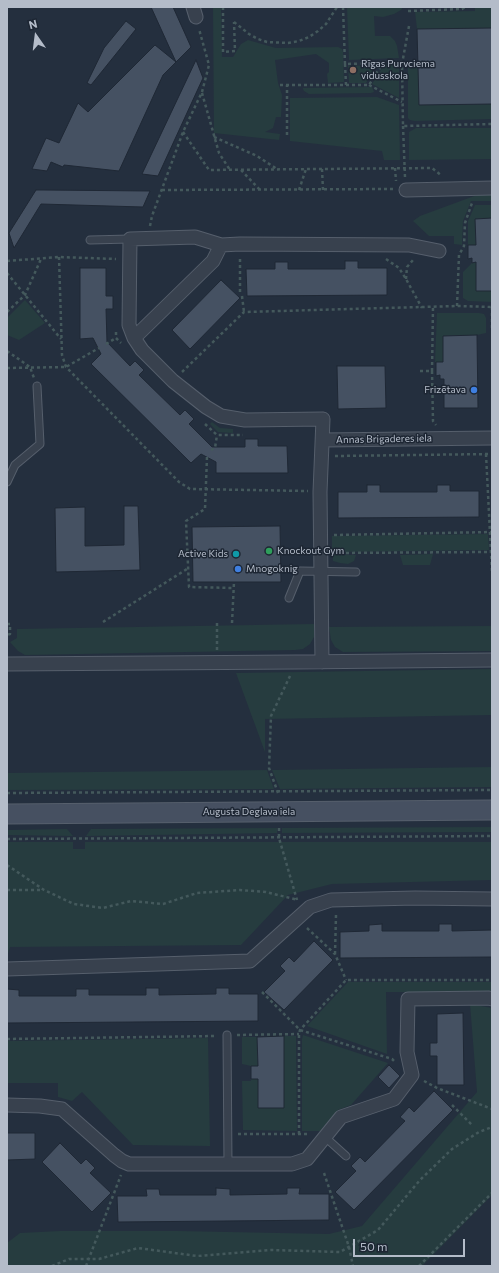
<!DOCTYPE html>
<html>
<head>
<meta charset="utf-8">
<style>
  body { margin:0 }
  #map { position:relative; width:499px; height:1273px; overflow:hidden; background:#242f3e; font-family:Commissioner,sans-serif }
  canvas { display:block }
  .frame { position:absolute; inset:0; border:8px solid #b4bcc9; pointer-events:none }
  .north { position:absolute; left:16px; top:16px; width:40px; height:40px; -webkit-text-stroke:3px #1d2633; paint-order:stroke; rotate:346deg; font-size:11px; font-weight:700; line-height:16px; text-align:center; color:#b4bcc9 }
  .north::after { content:''; display:block; margin:auto; width:14px; height:18px; background:#b4bcc9; clip-path:polygon(50% 0,100% 100%,50% 72%,0 100%) }
  .scale { position:absolute; left:353px; top:1239px; width:112px; height:18px; box-sizing:border-box; border:2px solid #b4bcc9; border-top:0; padding-left:5px; font-size:12px; line-height:14px; white-space:nowrap; color:#b4bcc9; -webkit-text-stroke:3px #1d2633; paint-order:stroke }
</style>
</head>
<body>
<div id="map">
<canvas width="499" height="1273"></canvas>
<div class="frame"></div>
<div class="north">N</div>
<div class="scale">50 m</div>
</div>
<script>
const ctx = document.querySelector('canvas').getContext('2d');
ctx.lineJoin = 'round';
function fillPath(path, color) {
  ctx.fillStyle = color;
  ctx.fill(path, 'evenodd');
}
function shape(rows) {
  const path = new Path2D();
  for (const r of rows) {
    path.moveTo(r[0], r[1]);
    for (let i = 2; i < r.length; i += 2) path.lineTo(r[i], r[i + 1]);
  }
  return path;
}
function strokePath(path, color, width, dash) {
  ctx.strokeStyle = color;
  ctx.lineWidth = width;
  ctx.lineCap = dash ? 'butt' : 'round';
  ctx.setLineDash(dash || []);
  ctx.stroke(path);
}
function label(font, color, halo, rows, align = 'center') {
  ctx.font = font + ' Commissioner,sans-serif';
  ctx.lineWidth = 3;
  ctx.setLineDash([]);
  ctx.textBaseline = 'middle';
  ctx.strokeStyle = halo;
  ctx.fillStyle = color;
  for (const [text, x, y, turn = 0] of rows) {
    ctx.save();
    ctx.translate(x, y);
    ctx.rotate((+turn || 0) * Math.PI / 180);
    ctx.textAlign = isNaN(turn) ? turn : align;
    if (halo) ctx.strokeText(text, 0, 0);
    ctx.fillText(text, 0, 0);
    ctx.restore();
  }
}
const green = shape([
  [213,7,221,7,222,57,233,57,241,44,248,40,276,48,338,47,342,49,343,52,344,82,328,83,327,74,329,72,329,63,316,54,275,60,278,83,282,95,281,117,276,117,273,128,265,132,280,134,279,140,214,133],
  [347,7,403,7,401,10,394,14,383,17,374,16,375,36,390,36,395,41,397,46,399,58,349,60],
  [475,7,492,7,492,28,417,29,415,12,475,11],
  [418,63,419,105,492,104,492,119,415,121,410,120,408,118,408,64],
  [399,64,399,98,372,84,384,65],
  [377,65,366,83,349,83,348,66],
  [372,87,374,92,371,93,309,94,304,91,303,89,303,88],
  [377,97,399,105,400,160,384,160,382,151,290,141,290,98],
  [416,128,492,128,492,159,409,160,409,132],
  [477,195,492,195,492,201,471,201,463,221,462,245,454,244,454,236,429,236,413,221,420,216],
  [475,205,492,205,492,218,475,219,476,245,468,245,468,221],
  [476,262,476,291,492,291,492,302,468,301,463,298,463,272,472,263],
  [25,300,45,323,19,340,7,335,7,318],
  [437,313,479,313,484,314,486,318,486,333,477,335,443,336,443,362,435,362],
  [212,422,220,428,233,429,233,433,218,432,210,424],
  [488,534,489,550,332,552,332,536],
  [433,554,430,565,403,565,400,555],
  [333,555,356,555,354,561,348,564,340,563,333,561],
  [314,624,314,637,310,644,303,649,295,650,25,655,18,651,10,642,17,638,17,629],
  [492,626,492,651,343,652,335,647,331,640,329,627],
  [492,669,492,715,265,719,265,752,236,673],
  [492,767,492,787,280,789,272,770],
  [267,770,274,789,7,790,7,773],
  [492,827,492,832,282,833,282,828],
  [277,828,277,833,86,836,91,829],
  [67,829,73,836,7,835,7,830],
  [7,842,73,842,73,849,85,849,85,842,492,842,492,880,332,884,288,895,241,945,10,947,7,957],
  [348,982,492,982,492,994,484,992,386,992,387,1054,307,1026],
  [470,1004,492,1008,492,1195,422,1266,7,1266,7,1243,20,1233,60,1231,178,1231,329,1234,362,1226,477,1092],
  [303,1035,388,1063,351,1105,338,1110,320,1131,302,1131,302,1039],
  [284,1036,296,1036,297,1131,243,1130,242,1081,251,1081,251,1079,258,1079,258,1108,284,1108],
  [242,1037,257,1037,258,1066,251,1066,242,1064],
  [208,1038,210,1146,133,1145,82,1092,72,1101,58,1097,58,1083,7,1083,7,1086,7,1041]
]);
const building = shape([
  [151,7,173,7,191,47,163,75,119,171,64,165,63,167,51,162,47,171,32,169,46,138,59,143,78,103,88,112,155,45,176,62,151,7],
  [126,21,136,29,91,85,87,83,104,48,126,21],
  [492,28,492,104,419,105,417,29,492,28],
  [196,60,203,78,158,176,142,174,196,60],
  [36,190,44,190,150,191,143,207,41,204,14,248,9,233,36,190],
  [492,218,492,291,476,291,476,262,472,263,472,258,468,259,468,245,476,245,475,219,492,218],
  [345,261,358,261,358,268,387,268,387,295,247,296,246,269,275,269,275,262,288,262,288,269,345,269,345,261],
  [80,268,106,268,106,296,113,296,113,309,106,309,107,342,130,366,135,361,144,370,139,375,180,415,185,410,194,419,189,424,212,447,245,447,245,439,258,439,258,446,287,446,288,473,216,473,216,462,201,454,191,463,91,364,101,354,93,338,80,339,80,268],
  [221,280,240,298,190,349,172,330,221,280],
  [477,335,478,408,444,408,444,379,440,379,440,375,436,376,436,362,443,362,443,336,477,335],
  [337,366,385,366,386,408,338,409,337,366],
  [367,485,380,485,380,492,437,492,437,485,450,485,450,491,479,491,479,517,338,518,338,492,367,492,367,485],
  [124,506,138,506,140,570,56,572,55,508,85,507,85,546,124,545,124,506],
  [280,526,281,582,193,582,192,527,280,526],
  [382,924,382,931,439,931,439,924,452,924,452,931,492,930,492,957,340,958,340,932,369,931,369,925,382,924],
  [314,941,333,960,284,1010,264,992,285,971,280,966,289,957,294,962,314,941],
  [146,988,159,988,159,995,216,994,216,988,229,988,229,994,258,994,258,1021,7,1023,7,989,19,990,19,996,76,996,76,989,89,989,89,995,146,995,146,988],
  [463,1013,464,1085,437,1085,437,1056,430,1056,430,1043,437,1043,437,1014,463,1013],
  [284,1036,284,1108,258,1108,258,1079,251,1079,251,1066,258,1066,257,1037,284,1036],
  [389,1065,400,1076,389,1088,378,1077,389,1065],
  [434,1091,453,1110,354,1210,335,1192,356,1171,351,1166,360,1157,365,1162,405,1121,400,1117,409,1107,414,1112,434,1091],
  [7,1133,35,1133,35,1159,7,1160,7,1133],
  [60,1143,81,1164,86,1159,95,1168,90,1173,111,1193,92,1212,42,1162,60,1143],
  [216,1188,230,1189,230,1195,287,1194,287,1188,300,1188,299,1194,329,1194,329,1220,118,1222,117,1196,147,1196,146,1189,159,1189,160,1195,216,1195,216,1188]
]);
const path = shape([
  [223,7,223,52,235,51,234,22],
  [343,7,345,64],
  [408,11,462,9,465,7],
  [234,22,249,34,258,39,267,42,288,43,299,41,309,37,318,31,326,24,337,7],
  [409,26,402,64,403,126,492,124],
  [280,85,369,85,383,63,402,62],
  [346,85,345,64,383,63],
  [369,85,402,102],
  [202,93,219,153,230,170],
  [403,126,405,177],
  [183,132,209,170,432,168,442,176],
  [287,135,287,85],
  [214,137,257,156,277,169],
  [395,168,396,181],
  [322,169,323,190],
  [241,170,260,190],
  [162,190,393,189],
  [299,190,306,169],
  [150,226,152,216,183,132,202,92,209,65,199,29],
  [59,257,62,355,66,367,179,482,190,489,308,491],
  [386,259,399,268,406,279,422,308],
  [7,261,59,257,116,259],
  [7,273,61,339],
  [406,279,407,267,413,260],
  [240,292,240,256],
  [242,296,244,312],
  [457,306,459,255,464,246,465,223,472,203],
  [492,307,492,329],
  [7,312,25,295,41,259],
  [116,332,116,338,121,343],
  [106,344,116,338],
  [7,351,30,367,34,378],
  [7,368,66,367,99,348],
  [420,371,432,371,433,307],
  [432,371,433,421,436,425],
  [182,372,244,312,457,306,492,307],
  [205,424,217,435,243,435],
  [211,450,215,448,217,435],
  [486,454,492,573],
  [335,456,492,454],
  [207,457,205,509,186,521,189,587,234,588],
  [334,535,492,532],
  [334,553,491,552],
  [103,622,187,569],
  [217,623,217,650],
  [232,623,234,582],
  [7,624,10,624,10,634,7,635],
  [7,793,492,790],
  [278,793,269,768,271,716,290,676],
  [279,828,279,838,297,900],
  [7,839,492,836],
  [7,865,44,890,74,904,103,908,131,901,163,904,197,893,240,890,266,892,298,900],
  [7,890,42,890],
  [307,928,335,954,346,980],
  [335,954,336,915],
  [262,992,300,1030,392,1059,395,1062],
  [237,1035,299,1034],
  [7,1039,216,1036],
  [424,1081,437,1088,492,1109],
  [452,1105,472,1125],
  [238,1134,309,1134],
  [299,1134,299,1034,300,1030,346,980,492,980],
  [324,1173,349,1247,353,1266],
  [52,1266,69,1259,99,1259,138,1248,197,1256,271,1250,340,1252,378,1230,420,1180,452,1149,479,1132,492,1127],
  [86,1266,121,1175],
  [419,1266,492,1193]
]);
const lane = shape([
  [90,240,130,239],
  [7,482,15,465,40,444,37,386],
  [289,598,300,571,356,572],
  [227,1035,228,1164],
  [325,1137,346,1156]
]);
const street = shape([
  [193,7,196,17],
  [406,190,492,188],
  [134,338,213,261,221,245],
  [323,440,492,438],
  [322,662,320,492,323,419,245,420,221,416,206,407,173,381,142,350,134,338,129,325,130,239,195,237,221,245,240,244,409,245,439,251],
  [7,664,296,662,492,660],
  [7,969,250,961,310,907,331,900,415,898,492,899],
  [7,1105,40,1106,62,1109,114,1155,122,1161,129,1164,292,1164,307,1159,341,1117,394,1099,412,1075,407,1052,408,999,489,998,492,999]
]);
const secondary = shape([
  [7,814,492,810]
]);
const markers = [
  [353,70,4,"#8d6e63"],
  [474,390,4,"#3f7fe0"],
  [269,551,4,"#2e9e5b"],
  [236,554,4,"#0f9aa8"],
  [238,569,4,"#3f7fe0"]
];
const poiNames = [
  ["Rīgas Purvciema",361,64],
  ["vidusskola",361,76],
  ["Frizētava",466,390,"right"],
  ["Knockout Gym",277,551],
  ["Active Kids",228,554,"right"],
  ["Mnogoknig",246,569]
];
const streetNames = [
  ["Annas Brigaderes iela",384,439,-1],
  ["Augusta Deglava iela",249,812]
];
fillPath(green, '#263c3f');
fillPath(building, '#455162');
strokePath(building, '#1f2835', 1);
strokePath(lane, '#565f6c', 9);
strokePath(street, '#565f6c', 15);
strokePath(secondary, '#565f6c', 21);
strokePath(path, '#44595c', 2.5, [3, 3]);
strokePath(lane, '#38414e', 7);
strokePath(street, '#38414e', 13);
strokePath(secondary, '#465061', 19);
for (const [x, y, r, color] of markers) {
  const dot = new Path2D();
  dot.arc(x, y, r, 0, 2 * Math.PI);
  ctx.fillStyle = color;
  ctx.fill(dot);
  strokePath(dot, '#1d2633', 1.5);
}
label('10px', '#b4bcc9', '#1d2633', poiNames, 'left');
label('10px', '#b4bcc9', '#1d2633', streetNames);
</script>
</body>
</html>
